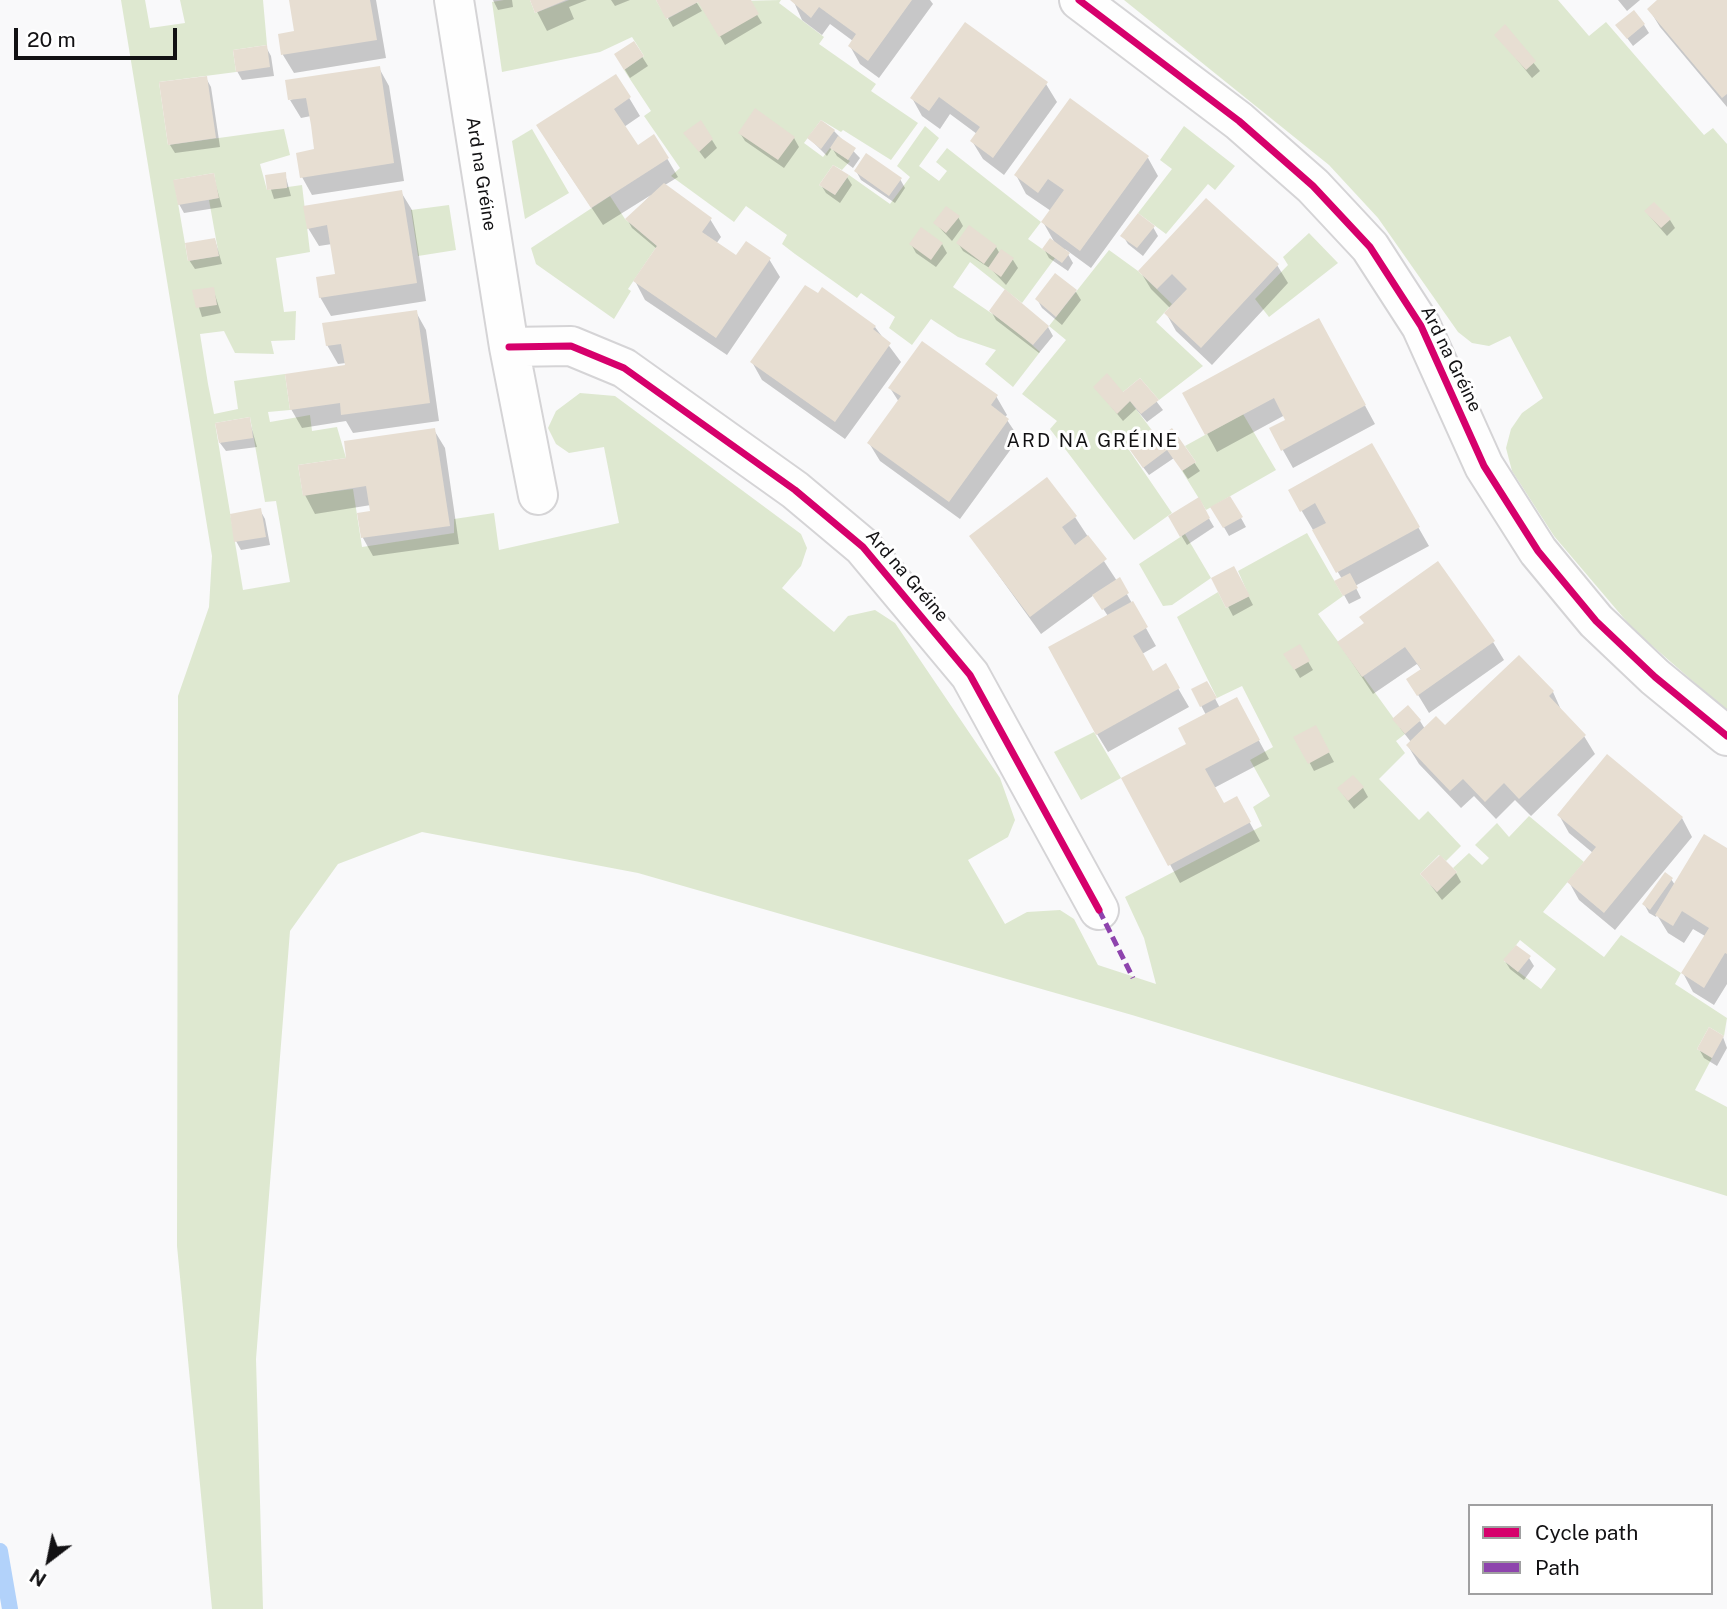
<!DOCTYPE html>
<html>
<head>
<meta charset="utf-8">
<style>
  body { margin:0 }
  #map { position:relative; width:1727px; height:1609px; overflow:hidden; background:#f9f9fa; font-family:"Public Sans",sans-serif }
  canvas { display:block }
  .legend { position:absolute; left:1468px; top:1504px; width:245px; height:91px; box-sizing:border-box; background:#fff; border:2px solid #a0a0a1; margin:0; padding:9px 12px; list-style:none; font-size:21px; color:#121113 }
  .legend li { display:flex; align-items:center; gap:14px; height:35px }
  .legend b { width:35px; border:2px solid #a0a0a1 }
  .north { position:absolute; left:14px; top:1525px; width:70px; height:70px; -webkit-text-stroke:5px #fff; paint-order:stroke; rotate:212deg; font-size:19px; font-weight:700; line-height:28px; text-align:center; color:#121113 }
  .north::after { content:''; display:block; margin:auto; width:24px; height:32px; background:#121113; clip-path:polygon(50% 0,100% 100%,50% 72%,0 100%) }
  .scale { position:absolute; left:14px; top:28px; width:163px; height:32px; box-sizing:border-box; border:4px solid #121113; border-top:0; padding-left:9px; font-size:21px; line-height:24px; white-space:nowrap; color:#121113; -webkit-text-stroke:5px #fff; paint-order:stroke }
</style>
</head>
<body>
<div id="map">
<canvas width="1727" height="1609"></canvas>
<ul class="legend">
<li><b style="height:9px;background:#d6006c"></b>Cycle path</li>
<li><b style="height:9px;background:#8e44ad"></b>Path</li>
</ul>
<div class="north">N</div>
<div class="scale">20 m</div>
</div>
<script>
const ctx = document.querySelector('canvas').getContext('2d');
ctx.lineJoin = 'round';
function fillPath(path, color) {
  ctx.fillStyle = color;
  ctx.fill(path, 'evenodd');
}
function shape(rows) {
  const path = new Path2D();
  for (const r of rows) {
    path.moveTo(r[0], r[1]);
    for (let i = 2; i < r.length; i += 2) path.lineTo(r[i], r[i + 1]);
  }
  return path;
}
function strokePath(path, color, width, dash) {
  ctx.strokeStyle = color;
  ctx.lineWidth = width;
  ctx.lineCap = dash ? 'butt' : 'round';
  ctx.setLineDash(dash || []);
  ctx.stroke(path);
}
function label(font, color, halo, rows, align = 'center') {
  ctx.font = font + ' "Public Sans",sans-serif';
  ctx.lineWidth = 6;
  ctx.setLineDash([]);
  ctx.textBaseline = 'middle';
  ctx.strokeStyle = halo;
  ctx.fillStyle = color;
  for (const [text, x, y, turn = 0] of rows) {
    ctx.save();
    ctx.translate(x, y);
    ctx.rotate((+turn || 0) * Math.PI / 180);
    ctx.textAlign = isNaN(turn) ? turn : align;
    if (halo) ctx.strokeText(text, 0, 0);
    ctx.fillText(text, 0, 0);
    ctx.restore();
  }
}
const green = shape([
  [121,0,145,0,150,28,185,23,180,0,263,0,267,45,233,50,236,72,159,82,168,145,284,129,290,155,260,164,267,190,302,185,310,252,276,258,284,312,296,311,295,340,271,341,274,354,235,353,224,331,200,334,208,384,214,414,238,409,234,381,285,374,290,410,268,412,270,422,310,415,312,431,337,427,346,458,298,465,303,495,353,489,362,547,454,533,454,519,494,513,499,550,619,523,604,447,569,453,556,444,548,428,556,411,580,393,615,396,801,534,807,548,801,566,782,588,834,632,848,616,875,610,895,623,1000,778,1015,820,1008,837,968,860,1005,924,1027,912,1060,910,1074,919,1098,965,1156,984,1144,938,1125,897,1262,826,1253,807,1270,796,1250,760,1273,747,1242,686,1217,698,1177,617,1218,592,1226,608,1249,596,1238,571,1307,533,1343,596,1318,614,1405,734,1396,741,1405,753,1379,779,1419,820,1428,811,1461,846,1446,861,1439,855,1420,874,1437,892,1457,872,1453,868,1469,853,1482,865,1489,858,1475,845,1497,823,1509,837,1529,816,1584,862,1543,912,1604,957,1621,935,1681,973,1675,984,1727,1018,1724,1036,1709,1027,1697,1049,1712,1058,1695,1090,1727,1107,1727,1196,1132,1015,638,873,422,832,338,864,290,931,256,1359,263,1609,212,1609,177,1246,178,696,209,607,212,556],
  [214,173,218,198,209,200,219,256,188,261,174,180],
  [250,417,265,502,276,501,290,582,243,590,215,423],
  [1520,940,1556,969,1541,989,1504,961],
  [504,0,530,0,535,13,569,0,656,0,667,19,698,2,781,0,779,3,824,37,819,44,876,84,871,91,918,123,891,160,843,130,841,132,821,120,804,143,823,157,830,148,850,161,842,170,833,165,819,185,835,195,849,175,890,204,910,177,897,166,925,126,939,138,919,166,939,181,947,171,936,162,947,148,1041,222,1028,239,1055,258,1022,303,970,262,953,287,1013,328,1040,352,1013,387,985,364,996,350,958,337,931,319,912,345,889,328,895,317,861,293,857,298,795,254,782,244,787,235,746,206,734,222,671,176,680,168,644,116,651,111,624,70,644,56,632,37,600,52,502,72,492,2],
  [1124,0,1558,0,1589,36,1606,22,1704,135,1713,128,1727,144,1727,711,1633,629,1554,536,1512,471,1506,448,1511,429,1522,413,1543,398,1510,336,1489,346,1472,343,1458,332,1378,218,1329,165],
  [1184,126,1235,166,1215,190,1208,184,1166,234,1138,213,1172,169,1160,160],
  [532,129,569,193,525,219,512,141],
  [610,196,625,219,657,246,628,289,631,291,614,319,536,264,531,248],
  [449,205,456,250,418,256,411,210],
  [1309,233,1338,263,1269,317,1255,299,1288,265,1283,257],
  [1109,250,1138,271,1172,304,1156,322,1203,366,1159,400,1140,378,1123,392,1117,413,1130,401,1151,429,1127,447,1172,513,1134,540,1050,429,1057,421,1022,394,1066,340,1049,326],
  [1243,414,1276,470,1206,510,1182,471,1196,462,1185,446],
  [1185,534,1211,578,1172,605,1163,606,1139,564],
  [1094,732,1121,778,1081,800,1054,752]
]);
const shadow = shape([
  [278,0,376,0,386,58,294,73,283,55,280,35,296,33,291,0],
  [493,0,512,0,513,7,498,10],
  [531,0,587,0,569,7,574,19,547,31],
  [611,0,630,0,615,6],
  [658,0,695,0,702,11,673,27],
  [704,0,748,0,762,23,725,45,701,2],
  [793,0,930,0,933,4,879,78,860,64,850,46,853,41,830,24,822,35,802,20],
  [1618,0,1640,0,1627,11],
  [1660,0,1727,0,1727,107,1660,27,1649,9],
  [1644,25,1649,33,1633,46,1618,26],
  [1505,27,1540,71,1532,78,1497,35],
  [634,44,648,66,630,78,616,55],
  [266,47,271,56,274,76,242,80,237,71],
  [379,68,389,86,404,181,312,195,302,177,316,151,311,116,301,118,290,100],
  [616,76,640,116,624,127,637,147,654,136,678,177,665,185,710,219,721,237,716,244,736,258,769,259,780,277,727,355,645,300,635,281,657,249,632,228,627,219,651,195,603,225,549,144],
  [206,78,211,87,220,147,175,153,170,145],
  [1046,84,1057,102,1004,175,983,159,972,141,977,134,950,114,940,129,922,116,912,98],
  [834,131,860,158,853,168,837,156,832,148,827,156,809,138],
  [685,133,712,140,717,148,705,159],
  [740,133,794,138,799,147,784,168,745,141],
  [1148,158,1158,176,1091,268,1065,249,1073,263,1068,271,1049,258,1044,249,1056,245,1043,222,1051,211,1026,194,1016,175],
  [856,171,900,179,905,188,895,203,861,180],
  [285,174,291,196,274,199,267,177],
  [213,175,222,207,184,213,179,204],
  [847,177,852,185,840,203,826,193,821,185],
  [401,192,412,210,426,301,331,316,320,297,337,275,332,244,319,246,308,228],
  [1646,212,1670,220,1675,228,1667,236],
  [958,217,963,226,952,241,935,223],
  [1153,227,1158,236,1143,256,1128,244,1123,236],
  [215,240,222,264,195,269,189,260],
  [958,243,996,247,1000,254,1013,260,1018,268,1006,285,991,269,963,251],
  [911,244,942,244,947,253,936,267,916,253],
  [1277,265,1288,283,1212,365,1176,331,1166,313,1170,308,1151,289,1140,271],
  [213,289,221,313,202,317,194,292],
  [1005,292,1048,327,1053,336,1039,353,996,320,991,311],
  [1076,292,1081,300,1062,325,1042,308,1037,299],
  [416,312,426,330,439,421,353,433,346,421,302,428,291,409,347,367,346,363,338,364,327,345],
  [875,327,901,362,845,439,762,380,752,362],
  [1329,339,1375,424,1293,468,1271,429,1288,420,1285,415,1217,452,1185,393],
  [1140,380,1163,410,1147,422,1136,409,1123,421,1095,387,1122,395],
  [890,388,996,396,1007,415,1005,417,1019,438,960,519,880,461,869,443,899,402],
  [249,419,257,447,226,451,220,443],
  [434,430,445,448,459,544,373,556,363,538,359,514,372,513,371,505,315,514,305,495,348,459],
  [1172,430,1200,471,1188,479,1174,458,1149,475,1134,455],
  [1371,445,1429,546,1355,586,1361,598,1349,604,1337,582,1342,579,1290,491],
  [1230,498,1246,527,1229,536,1213,508],
  [1198,500,1214,527,1187,545,1170,517],
  [260,510,265,519,270,545,241,550,236,541],
  [1075,517,1117,581,1119,580,1156,646,1142,654,1152,673,1165,666,1189,707,1108,752,1097,734,1108,616,1094,595,1041,634,971,537],
  [1234,568,1253,605,1233,616,1213,578],
  [1493,642,1504,660,1429,713,1409,680,1422,671,1417,664,1373,694,1339,643],
  [1299,646,1313,670,1300,678,1291,663],
  [1519,657,1553,692,1562,712,1584,736,1595,754,1531,816,1515,800,1496,819,1474,796,1461,808,1419,764,1408,746,1411,742,1400,728,1420,721,1425,729,1445,728],
  [1207,683,1220,708,1246,717,1269,759,1214,788,1224,805,1236,798,1260,841,1180,883,1124,779,1188,745,1206,715,1193,690],
  [1315,727,1334,762,1314,771,1296,737],
  [1363,788,1368,797,1354,809,1339,789],
  [1559,815,1682,818,1692,837,1615,930,1579,900,1569,882,1593,853,1569,833],
  [1727,850,1727,984,1714,1005,1693,992,1683,973,1705,936,1693,929,1684,943,1668,933,1657,915,1656,917,1649,913,1644,904,1671,879,1675,885],
  [1456,873,1461,882,1442,900,1422,874],
  [1529,958,1534,966,1524,980,1510,969,1505,961],
  [1723,1037,1727,1048,1717,1066,1704,1058,1699,1049]
]);
const stream = shape([
  [0,1551,10,1609]
]);
const building = shape([
  [289,0,370,0,377,40,281,55,278,34,294,31],
  [530,0,566,0,535,13],
  [656,0,751,0,759,14,719,37,698,2,666,19],
  [790,0,912,0,868,61,848,46,856,34,819,7,811,18],
  [1657,0,1727,0,1727,94,1722,98,1647,9],
  [1634,10,1645,24,1627,39,1615,25],
  [965,22,1048,82,993,158,970,141,980,127,939,97,929,111,910,98],
  [1505,24,1536,61,1526,70,1494,35],
  [634,41,644,56,624,70,614,54],
  [267,45,270,67,236,72,233,50],
  [380,66,394,163,300,178,296,153,314,149,311,125,306,98,288,100,285,80],
  [616,74,631,97,614,109,638,145,654,134,669,158,591,208,536,125],
  [207,76,216,138,168,145,159,82],
  [1070,98,1149,156,1080,251,1041,222,1064,190,1048,179,1038,193,1014,175],
  [755,108,795,137,778,160,738,133],
  [701,120,713,139,699,152,683,133],
  [821,120,835,130,821,149,807,138],
  [838,136,856,148,848,160,830,148],
  [866,153,902,178,889,196,854,171],
  [833,165,849,175,835,195,819,185],
  [286,172,287,188,267,190,265,175],
  [214,173,219,198,178,205,173,180],
  [664,183,712,218,702,232,736,255,746,241,771,258,716,338,633,281,657,246,625,219],
  [402,190,417,283,319,298,316,277,335,274,327,225,307,229,303,206],
  [1206,198,1279,264,1201,348,1164,313,1187,289,1172,274,1157,289,1138,271],
  [1654,202,1671,219,1661,228,1644,211],
  [946,206,960,216,946,233,933,223],
  [1138,213,1155,226,1137,248,1120,236],
  [969,225,997,246,984,264,956,243],
  [921,227,943,243,931,260,909,244],
  [215,238,219,256,188,261,185,243],
  [1050,238,1070,253,1062,263,1042,249],
  [1001,249,1014,258,1001,277,988,268],
  [1055,273,1077,290,1056,317,1035,299],
  [805,285,818,293,822,287,876,326,873,329,891,343,835,422,750,362],
  [214,287,217,305,196,308,192,290],
  [1005,289,1049,326,1033,345,989,311],
  [417,310,430,403,341,415,340,403,290,410,285,374,345,365,341,344,326,346,322,323],
  [1319,318,1366,405,1281,451,1269,428,1285,420,1274,398,1205,435,1182,393],
  [922,341,998,395,991,405,1009,419,949,502,867,443,901,396,888,388],
  [1107,373,1123,392,1140,378,1159,400,1141,414,1130,401,1117,414,1093,387],
  [250,417,253,438,219,443,215,423],
  [435,428,450,526,361,538,357,513,370,511,366,486,303,496,298,465,346,458,344,441],
  [1172,428,1196,462,1182,471,1167,450,1143,468,1127,446,1151,429,1158,438],
  [1372,443,1420,527,1336,573,1312,530,1326,523,1315,503,1300,512,1288,490],
  [1047,477,1077,516,1062,527,1075,545,1088,535,1107,559,1030,617,969,536],
  [1230,496,1243,517,1223,528,1210,507],
  [1199,497,1210,518,1180,537,1168,516],
  [261,508,266,537,234,542,230,514],
  [1438,561,1495,641,1417,696,1406,679,1421,669,1405,647,1362,677,1337,642,1364,623,1359,617],
  [1234,566,1250,596,1226,608,1211,578],
  [1350,573,1358,588,1343,596,1334,581],
  [1120,577,1129,593,1102,610,1092,595],
  [1133,601,1148,627,1133,636,1143,653,1153,671,1166,663,1180,688,1096,735,1048,647],
  [1300,644,1310,661,1294,670,1283,654],
  [1519,655,1554,691,1549,696,1586,735,1519,799,1504,783,1485,802,1463,779,1450,791,1406,745,1436,716,1445,725],
  [1207,681,1217,698,1200,707,1191,689],
  [1237,697,1260,740,1205,769,1224,803,1237,796,1251,822,1168,866,1121,778,1186,744,1178,728],
  [1408,705,1421,720,1405,734,1392,719],
  [1316,725,1330,752,1308,764,1293,737],
  [1607,754,1683,817,1604,913,1567,882,1596,847,1557,815],
  [1353,775,1364,787,1348,801,1337,788],
  [1704,834,1727,848,1727,954,1725,953,1704,988,1681,973,1709,928,1682,911,1673,926,1655,915],
  [1440,855,1457,872,1437,892,1420,874],
  [1665,872,1673,878,1650,910,1642,904],
  [1516,945,1531,956,1518,972,1503,960],
  [1709,1027,1724,1036,1712,1058,1697,1049]
]);
const minor = shape([
  [454,0,509,347,538,495],
  [1079,0,1239,121,1313,186,1370,247,1421,326,1484,466,1538,551,1596,621,1655,677,1727,736],
  [509,347,571,346,624,368,795,490,863,547,970,675,1099,910]
]);
const quiet = shape([
  [1099,910,1133,978]
]);
const cycleway = shape([
  [1079,0,1239,121,1313,186,1370,247,1421,326,1484,466,1538,551,1596,621,1655,677,1727,736],
  [509,347,571,346,624,368,795,490,863,547,970,675,1099,910]
]);
const streetNames = [
  ["Ard na Gréine",481,174,81],
  ["Ard na Gréine",1451,359,64],
  ["Ard na Gréine",907,576,49]
];
const neighbourhoodNames = [
  ["ARD NA GRÉINE",1093,441]
];
fillPath(green, '#dee8d0');
fillPath(shadow, '#0003');
strokePath(stream, '#b2d2fa', 16);
fillPath(building, '#e7ded2');
strokePath(minor, '#d5d4d6', 42);
strokePath(minor, '#fefefe', 38);
strokePath(quiet, '#8e44ad', 5, [10, 5]);
strokePath(cycleway, '#d6006c', 7);
label('18px', '#121113', '#fff', streetNames);
ctx.letterSpacing = '2px';
label('19px', '#121113', '#fff', neighbourhoodNames);
ctx.letterSpacing = '0px';
</script>
</body>
</html>
